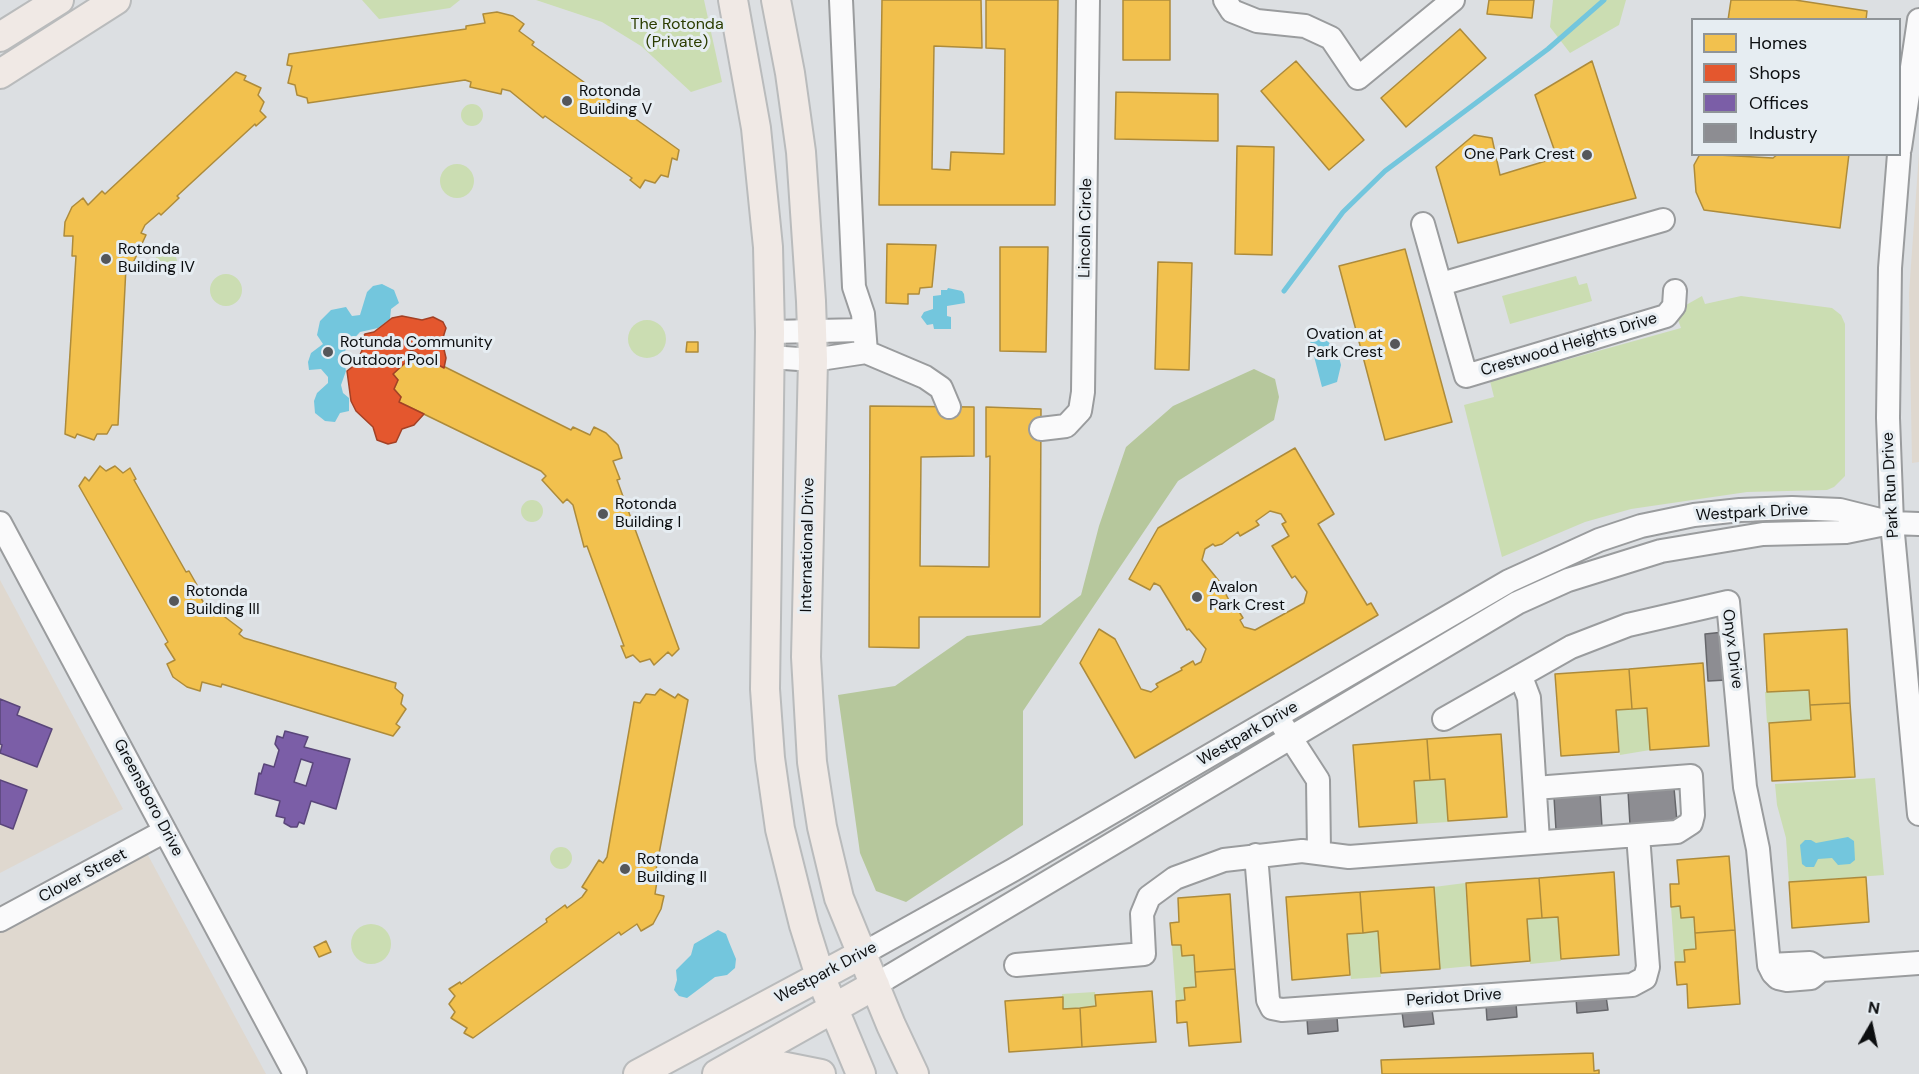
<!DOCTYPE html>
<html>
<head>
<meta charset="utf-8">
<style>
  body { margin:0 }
  #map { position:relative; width:1919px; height:1074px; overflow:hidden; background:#dcdfe2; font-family:"DM Sans",sans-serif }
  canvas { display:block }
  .legend { position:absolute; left:1691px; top:18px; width:210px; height:138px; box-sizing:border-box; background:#e6edf2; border:2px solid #8f9498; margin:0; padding:8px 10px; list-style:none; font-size:18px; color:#0c0e10 }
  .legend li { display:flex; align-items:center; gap:12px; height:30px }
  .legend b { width:30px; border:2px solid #8f9498 }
  .north { position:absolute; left:1841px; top:996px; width:60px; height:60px; -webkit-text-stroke:4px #e6edf2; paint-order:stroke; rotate:9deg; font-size:16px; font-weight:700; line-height:24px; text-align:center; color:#0c0e10 }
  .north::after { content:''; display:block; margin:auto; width:21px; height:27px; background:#0c0e10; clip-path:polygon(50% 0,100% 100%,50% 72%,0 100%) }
</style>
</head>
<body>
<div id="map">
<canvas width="1919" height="1074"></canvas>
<ul class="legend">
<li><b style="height:16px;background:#f2c14e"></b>Homes</li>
<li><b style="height:16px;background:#e4572e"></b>Shops</li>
<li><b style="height:16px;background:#7b5ea7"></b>Offices</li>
<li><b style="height:16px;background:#8d8d92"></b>Industry</li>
</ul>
<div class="north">N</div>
</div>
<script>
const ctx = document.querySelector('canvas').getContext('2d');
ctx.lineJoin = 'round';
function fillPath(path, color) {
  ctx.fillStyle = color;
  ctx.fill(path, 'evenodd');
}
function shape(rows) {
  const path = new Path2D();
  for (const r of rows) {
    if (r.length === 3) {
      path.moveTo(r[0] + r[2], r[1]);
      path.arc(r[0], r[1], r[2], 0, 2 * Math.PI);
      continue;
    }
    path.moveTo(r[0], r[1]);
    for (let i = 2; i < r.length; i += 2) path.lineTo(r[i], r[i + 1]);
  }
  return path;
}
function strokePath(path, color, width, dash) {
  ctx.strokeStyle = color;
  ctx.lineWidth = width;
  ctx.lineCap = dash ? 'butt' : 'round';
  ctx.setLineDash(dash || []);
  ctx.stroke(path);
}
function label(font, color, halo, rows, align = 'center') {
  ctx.font = font + ' "DM Sans",sans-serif';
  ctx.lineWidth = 6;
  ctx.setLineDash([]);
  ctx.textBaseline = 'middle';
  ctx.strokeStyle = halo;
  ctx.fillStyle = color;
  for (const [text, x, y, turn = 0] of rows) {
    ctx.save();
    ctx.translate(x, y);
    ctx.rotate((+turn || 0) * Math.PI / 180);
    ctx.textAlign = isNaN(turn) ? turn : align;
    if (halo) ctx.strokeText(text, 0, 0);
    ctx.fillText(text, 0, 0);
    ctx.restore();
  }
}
const commercial = shape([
  [1919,153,1919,462,1912,463,1909,293],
  [0,580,123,809,0,873],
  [136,833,266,1074,0,1074,0,906]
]);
const green = shape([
  [362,0,460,0,450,8,379,19],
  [536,0,704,0,722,82,691,92,641,46,602,22],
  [1553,0,1626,0,1619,25,1570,53,1550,27],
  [472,115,11],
  [457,181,17],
  [166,262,11],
  [226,290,16],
  [1576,276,1579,285,1587,283,1592,301,1510,324,1502,296],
  [1702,296,1705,304,1741,296,1832,308,1841,315,1845,324,1845,476,1834,487,1827,490,1747,492,1631,509,1585,522,1502,557,1464,405,1494,397,1490,381,1681,328,1678,320,1686,305],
  [647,339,19],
  [532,511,11],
  [1809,690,1811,720,1767,723,1765,692],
  [1647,708,1650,750,1620,755,1616,710],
  [1875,778,1884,875,1789,882,1786,838,1777,805,1775,784],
  [1445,779,1448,822,1418,824,1414,781],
  [561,858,11],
  [1465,883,1471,966,1440,969,1434,887],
  [1680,906,1682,918,1694,917,1696,949,1684,950,1685,962,1675,962,1671,907],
  [1558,917,1561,961,1530,964,1527,919],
  [371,944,20],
  [1378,931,1381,977,1351,979,1347,934],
  [1172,945,1181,945,1182,956,1194,955,1196,987,1184,988,1185,1000,1176,1001],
  [1095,992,1096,1006,1063,1009,1062,994]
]);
const forest = shape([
  [1254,369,1275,379,1279,397,1274,420,1178,481,1023,711,1023,825,906,902,876,891,860,853,838,695,895,686,967,636,1041,625,1081,595,1099,526,1126,447,1173,406]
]);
const water = shape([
  [382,284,394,290,399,303,391,309,390,319,378,328,360,332,347,346,343,357,346,371,341,385,343,393,349,398,349,411,340,413,335,422,325,421,315,413,314,401,317,393,328,383,328,377,321,369,309,370,308,362,311,353,323,344,317,335,320,321,331,310,346,307,352,316,360,315,367,292,373,286],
  [948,288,962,291,964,294,965,303,947,306,947,316,951,317,951,329,934,329,933,324,927,325,921,317,924,312,933,309,933,296,941,295,941,290,947,290],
  [1324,337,1338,353,1341,365,1337,382,1322,387,1310,341],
  [1848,837,1854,841,1855,860,1850,864,1838,865,1832,858,1818,859,1814,867,1806,867,1802,864,1800,845,1805,840,1811,840,1816,843],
  [718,930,726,934,729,942,736,959,735,968,727,975,715,977,687,998,679,996,674,990,677,980,676,970,691,955,694,944]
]);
const homes = shape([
  [882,0,981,0,982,48,934,46,932,169,950,170,951,152,1004,154,1005,49,986,48,986,0,1058,0,1055,205,879,205,882,0],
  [1123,0,1170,0,1170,60,1123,60,1123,0],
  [1489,0,1534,0,1532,18,1487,14,1489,0],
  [1731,0,1795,0,1867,11,1866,20,1728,20,1731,0],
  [497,12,513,16,524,24,519,31,534,42,532,45,679,150,677,160,672,158,668,177,661,175,655,183,645,180,640,188,630,180,632,178,545,116,543,118,510,91,502,89,501,94,470,87,471,82,465,80,308,103,307,98,297,95,295,85,288,83,292,66,287,65,289,54,466,29,466,26,485,23,483,14,497,12],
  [1460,29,1486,58,1406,127,1381,98,1460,29],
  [1296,61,1364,140,1329,170,1261,91,1296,61],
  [1592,61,1636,198,1458,243,1436,167,1474,135,1492,138,1500,175,1549,160,1554,149,1535,95,1592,61],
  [236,72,246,76,244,80,261,88,258,95,264,102,260,111,266,117,256,126,255,124,177,196,179,198,161,215,159,213,145,225,141,233,146,235,133,263,128,261,126,267,118,425,112,425,107,434,97,434,94,440,77,434,75,438,65,434,76,256,72,256,73,236,64,236,65,222,72,207,83,198,88,205,102,191,105,194,236,72],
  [1116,92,1218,94,1218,141,1115,139,1116,92],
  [1237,146,1274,147,1272,255,1235,254,1237,146],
  [1700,154,1773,158,1778,154,1849,154,1840,228,1704,210,1696,192,1694,165,1700,154],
  [887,244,936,245,932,287,920,288,919,294,908,294,908,304,886,303,887,244],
  [1000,247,1048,247,1046,352,1000,351,1000,247],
  [1405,249,1452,422,1385,440,1339,266,1405,249],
  [1158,262,1192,263,1189,370,1155,369,1158,262],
  [687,342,698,342,698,352,686,352,687,342],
  [411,350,571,430,573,427,590,435,594,427,606,433,618,445,622,458,613,461,620,479,617,480,679,649,672,656,668,652,654,665,650,659,640,662,633,655,626,658,621,646,624,646,587,546,584,547,573,505,567,499,563,503,542,480,546,476,541,471,399,402,401,397,394,389,398,380,393,374,406,362,403,358,411,350],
  [870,406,974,407,974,456,921,457,920,566,989,567,990,456,986,457,986,407,1041,409,1040,617,919,617,919,648,869,647,870,406],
  [1295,448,1334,514,1318,524,1367,605,1371,603,1378,615,1135,758,1080,663,1099,629,1115,639,1141,689,1151,692,1158,687,1156,684,1182,670,1181,668,1193,661,1195,665,1201,662,1206,649,1189,629,1187,630,1160,586,1154,583,1150,590,1129,579,1158,528,1295,448],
  [1270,511,1281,514,1286,522,1282,524,1289,536,1272,546,1292,578,1295,576,1307,592,1304,603,1255,630,1244,627,1240,620,1243,618,1235,605,1232,606,1219,581,1202,560,1205,549,1213,544,1215,546,1222,544,1238,532,1240,536,1259,525,1256,521,1270,511],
  [100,466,106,471,115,466,123,473,130,468,136,479,134,480,186,572,189,571,201,592,198,593,208,610,214,615,217,611,242,630,239,634,244,638,396,683,395,688,403,695,401,704,406,709,396,724,400,727,393,736,222,684,221,687,202,682,200,691,187,687,173,677,167,664,175,660,165,644,168,642,79,486,85,477,89,481,100,466],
  [1847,629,1850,703,1810,705,1809,690,1767,692,1764,634,1847,629],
  [1703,663,1709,746,1650,750,1647,708,1632,709,1629,669,1703,663],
  [1629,669,1632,709,1616,710,1619,752,1561,756,1555,674,1629,669],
  [660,689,675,698,678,694,688,700,655,875,658,875,655,894,664,896,661,909,653,924,641,931,637,924,621,935,619,932,473,1038,464,1033,467,1028,451,1018,455,1012,449,1004,455,996,449,989,460,982,461,984,547,922,546,919,565,905,567,908,582,897,587,890,582,887,599,860,603,863,607,857,634,702,640,703,646,694,655,695,660,689],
  [1850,703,1855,777,1772,781,1769,723,1811,720,1810,705,1850,703],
  [1501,734,1507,817,1448,821,1445,779,1430,780,1427,739,1501,734],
  [1427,739,1430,780,1414,781,1417,823,1359,827,1353,745,1427,739],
  [1729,856,1735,930,1695,933,1694,917,1681,918,1680,906,1671,907,1670,884,1679,884,1677,860,1729,856],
  [1614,872,1619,955,1561,959,1558,917,1542,918,1539,878,1614,872],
  [1866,877,1869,922,1792,928,1789,882,1866,877],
  [1539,878,1542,918,1527,919,1530,961,1471,966,1466,883,1539,878],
  [1434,887,1440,969,1381,973,1378,931,1363,933,1360,892,1434,887],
  [1360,892,1363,933,1347,934,1350,975,1292,980,1286,897,1360,892],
  [1230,894,1235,969,1195,972,1194,955,1182,956,1181,945,1172,945,1170,923,1179,922,1178,898,1230,894],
  [1735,930,1740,1004,1688,1008,1687,984,1677,985,1675,962,1685,962,1684,950,1696,949,1695,933,1735,930],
  [326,941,331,952,319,957,314,947,326,941],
  [1235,969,1241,1042,1189,1046,1187,1022,1177,1023,1176,1001,1185,1000,1184,988,1196,987,1195,972,1235,969],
  [1152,991,1156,1042,1082,1047,1080,1008,1096,1006,1095,995,1152,991],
  [1063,997,1063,1009,1080,1008,1082,1047,1009,1052,1005,1001,1063,997],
  [1593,1053,1594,1071,1599,1070,1599,1074,1382,1074,1381,1060,1593,1053]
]);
const shops = shape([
  [402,316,422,320,433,317,443,322,446,328,442,341,446,358,444,368,411,350,403,358,406,362,393,374,398,380,394,389,401,397,399,402,424,414,414,425,402,429,396,442,388,444,377,440,373,427,356,411,351,401,347,371,356,364,363,348,362,339,365,334,374,332,392,318,402,316]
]);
const offices = shape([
  [0,699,20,707,17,715,52,729,37,767,0,753,2,745,0,744,0,699],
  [285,731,308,737,304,747,350,759,336,809,311,801,304,824,299,822,297,827,291,827,284,823,285,818,276,816,280,801,255,794,259,773,261,774,264,764,274,767,279,750,275,744,277,736,283,738,285,731],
  [301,759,313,763,306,786,294,782,301,759],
  [0,780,27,790,13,829,0,824,0,780]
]);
const industry = shape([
  [1724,632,1727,680,1708,681,1705,634,1724,632],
  [1674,788,1677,822,1630,825,1628,791,1674,788],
  [1600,794,1602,827,1556,830,1554,797,1600,794],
  [1606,996,1608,1010,1577,1013,1576,998,1606,996],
  [1516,1003,1517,1017,1487,1020,1486,1005,1516,1003],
  [1432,1010,1434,1024,1404,1027,1402,1012,1432,1010],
  [1337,1017,1338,1031,1308,1034,1307,1019,1337,1017]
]);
const stream = shape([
  [1284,291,1343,212,1385,171,1548,49,1604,0]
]);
const minor = shape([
  [841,0,854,287,863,314,866,352],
  [1225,0,1232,11,1257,21,1305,26,1331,38,1358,78,1453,0],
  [1900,148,1919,20],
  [1899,154,1890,268,1888,418,1892,523,1919,814],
  [1423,224,1466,376,1666,316,1674,306,1675,291],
  [1441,284,1663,220],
  [770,332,863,330],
  [770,357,813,360,866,352,925,377,941,388,949,407],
  [1041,429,1066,426,1080,411,1083,392,1088,0],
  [0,523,295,1074],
  [1521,677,1529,698,1538,841],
  [1444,719,1571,647,1628,625,1728,602,1745,787,1758,849,1769,965,1773,973,1778,978,1787,980,1811,978,1821,970,1919,963],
  [1283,726,1318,780,1319,851],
  [1256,855,1268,1000,1272,1008,1282,1010,1632,985,1645,978,1648,967,1638,835],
  [0,920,165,831],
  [862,954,1013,870,1509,581,1599,540,1641,526,1694,515,1740,510,1792,508,1840,510,1892,523,1919,524],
  [1016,965,1144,954,1142,914,1149,897,1175,878,1224,860,1302,851,1349,857,1677,832,1691,823,1693,815,1691,776,1535,788],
  [1769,965,1810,963,1821,970],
  [875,985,1517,603,1568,580,1661,551,1763,534,1846,532,1885,524]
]);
const major = shape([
  [733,0,756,128,768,247,770,332,765,689,770,758,780,829,804,925,820,976,861,1074],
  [776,0,790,73,801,152,811,301,813,360,806,657,812,762,822,827,839,898,891,1025,914,1074],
  [0,37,59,0],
  [0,74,116,0],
  [638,1074,862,954],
  [717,1074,875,985],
  [734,1074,781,1066,821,1074]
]);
const markers = [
  [567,101,6,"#55575a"],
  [1587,155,6,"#55575a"],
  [106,259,6,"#55575a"],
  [1395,344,6,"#55575a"],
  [328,352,6,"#55575a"],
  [603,514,6,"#55575a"],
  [1197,597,6,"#55575a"],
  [174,601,6,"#55575a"],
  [625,869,6,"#55575a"]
];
const parkNames = [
  ["The Rotonda",677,25],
  ["(Private)",677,43]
];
const poiNames = [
  ["Rotonda",579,92],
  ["Building V",579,110],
  ["One Park Crest",1575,155,"right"],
  ["Rotonda",118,250],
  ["Building IV",118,268],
  ["Ovation at",1383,335,"right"],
  ["Park Crest",1383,353,"right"],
  ["Rotunda Community",340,343],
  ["Outdoor Pool",340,361],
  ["Rotonda",615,505],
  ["Building I",615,523],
  ["Avalon",1209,588],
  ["Park Crest",1209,606],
  ["Rotonda",186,592],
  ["Building III",186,610],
  ["Rotonda",637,860],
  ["Building II",637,878]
];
const streetNames = [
  ["Lincoln Circle",1086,228,-89],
  ["Crestwood Heights Drive",1569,345,-17],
  ["Park Run Drive",1891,485,-93],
  ["Westpark Drive",1752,513,-3],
  ["International Drive",808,545,-89],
  ["Onyx Drive",1732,649,83],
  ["Westpark Drive",1248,734,-30],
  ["Greensboro Drive",148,798,62],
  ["Clover Street",83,876,-28],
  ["Westpark Drive",826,973,-28],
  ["Peridot Drive",1454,998,-4]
];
fillPath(commercial, '#dfd8cf');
fillPath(green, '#cbddb2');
fillPath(forest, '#b6c79c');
fillPath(water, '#73c6dd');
fillPath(homes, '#f2c14e');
strokePath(homes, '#ad8b3b', 1.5);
fillPath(shops, '#e4572e');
strokePath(shops, '#a34125', 1.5);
fillPath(offices, '#7b5ea7');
strokePath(offices, '#5a467a', 1.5);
fillPath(industry, '#8d8d92');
strokePath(industry, '#66676b', 1.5);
strokePath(stream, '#73c6dd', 5);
strokePath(minor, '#9a9c9e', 26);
strokePath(major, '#b9bbbc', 32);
strokePath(minor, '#fafafb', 22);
strokePath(major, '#f0e9e5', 28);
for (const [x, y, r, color] of markers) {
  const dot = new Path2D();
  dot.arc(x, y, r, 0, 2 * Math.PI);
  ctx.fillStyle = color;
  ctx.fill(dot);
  strokePath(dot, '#e6edf2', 2);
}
label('16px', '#2b3c00', '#e6edf2', parkNames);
label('16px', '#0c0e10', '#e6edf2', poiNames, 'left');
label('16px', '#0c0e10', '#e6edf2', streetNames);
</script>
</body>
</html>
